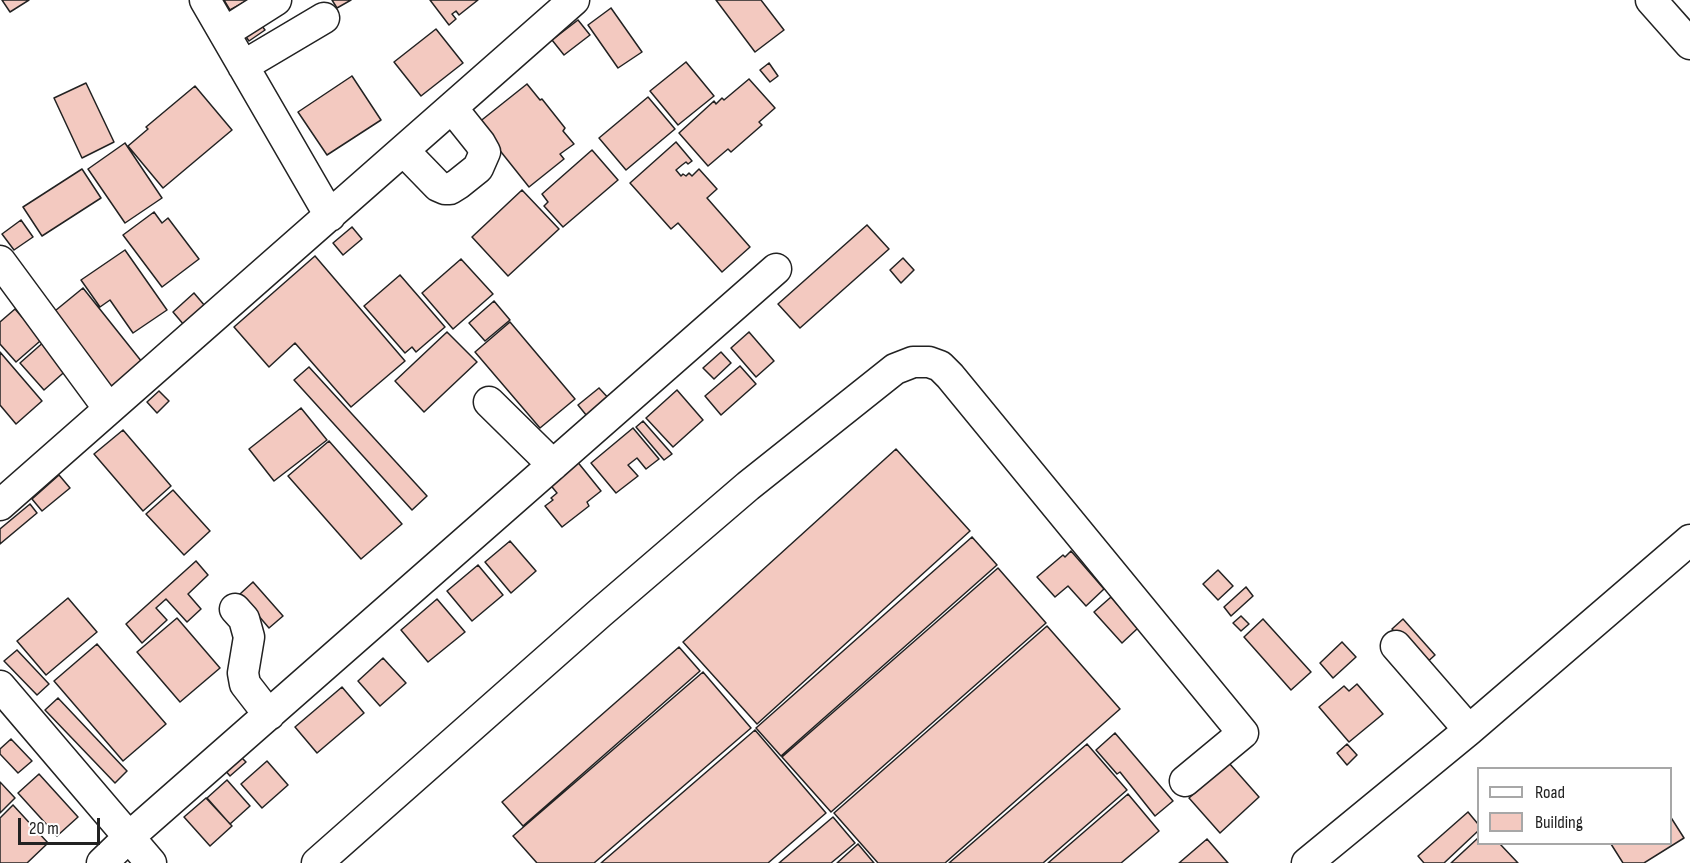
<!DOCTYPE html>
<html>
<head>
<meta charset="utf-8">
<style>
  body { margin:0 }
  #map { position:relative; width:1690px; height:863px; overflow:hidden; background:#fff; font-family:"Sofia Sans Condensed",sans-serif }
  canvas { display:block }
  .legend { position:absolute; left:1477px; top:767px; width:195px; height:78px; box-sizing:border-box; background:#fff; border:2px solid #a7a7a7; margin:0; padding:8px 10px; list-style:none; font-size:18px; color:#222 }
  .legend li { display:flex; align-items:center; gap:12px; height:30px }
  .legend b { width:30px; border:2px solid #a7a7a7 }
  .scale { position:absolute; left:18px; top:818px; width:82px; height:27px; box-sizing:border-box; border:3px solid #222; border-top:0; padding-left:8px; font-size:18px; line-height:21px; white-space:nowrap; color:#222; -webkit-text-stroke:4px #fff; paint-order:stroke }
</style>
</head>
<body>
<div id="map">
<canvas width="1690" height="863"></canvas>
<ul class="legend">
<li><b style="height:8px;background:#fff"></b>Road</li>
<li><b style="height:16px;background:#f3c9c0"></b>Building</li>
</ul>
<div class="scale">20 m</div>
</div>
<script>
const ctx = document.querySelector('canvas').getContext('2d');
ctx.lineJoin = 'round';
function fillPath(path, color) {
  ctx.fillStyle = color;
  ctx.fill(path, 'evenodd');
}
function shape(rows) {
  const path = new Path2D();
  for (const r of rows) {
    path.moveTo(r[0], r[1]);
    for (let i = 2; i < r.length; i += 2) path.lineTo(r[i], r[i + 1]);
  }
  return path;
}
function strokePath(path, color, width, dash) {
  ctx.strokeStyle = color;
  ctx.lineWidth = width;
  ctx.lineCap = dash ? 'butt' : 'round';
  ctx.setLineDash(dash || []);
  ctx.stroke(path);
}
const building = shape([
  [2,0,29,0,10,12,2,0],
  [224,0,248,0,230,10,224,0],
  [332,0,351,0,337,8,332,0],
  [430,0,478,0,459,15,456,11,452,14,456,19,449,25,430,0],
  [716,0,761,0,784,30,755,52,716,0],
  [611,8,642,52,618,68,588,25,611,8],
  [578,20,590,35,564,55,552,40,578,20],
  [259,22,265,30,249,41,244,34,259,22],
  [436,29,463,63,421,96,394,62,436,29],
  [686,62,714,96,678,125,650,91,686,62],
  [769,63,778,76,770,82,760,70,769,63],
  [352,76,381,120,327,155,298,112,352,76],
  [749,79,775,108,759,122,762,125,731,152,728,149,708,166,679,133,714,101,716,104,722,98,724,100,749,79],
  [86,83,114,142,82,158,54,98,86,83],
  [527,84,540,100,542,99,565,128,563,131,574,144,560,154,564,159,529,187,478,123,527,84],
  [195,86,232,130,163,188,128,146,148,129,146,127,195,86],
  [648,97,675,129,626,170,599,138,648,97],
  [676,142,692,161,688,164,686,162,682,165,676,170,681,176,683,174,686,176,689,173,692,176,699,169,717,189,707,198,750,247,722,272,678,223,671,229,630,183,676,142],
  [125,143,162,198,125,223,88,169,125,143],
  [592,150,618,180,563,227,544,206,548,202,542,194,592,150],
  [82,169,101,198,42,236,23,207,82,169],
  [522,190,559,229,508,276,472,237,522,190],
  [154,212,162,223,168,218,199,259,162,287,123,235,154,212],
  [21,220,33,237,14,250,2,234,21,220],
  [867,225,889,249,800,328,778,304,867,225],
  [352,227,362,239,343,255,333,243,352,227],
  [125,250,167,310,133,333,110,300,100,307,81,280,125,250],
  [315,256,405,361,351,407,295,343,269,367,234,327,315,256],
  [903,258,914,270,901,283,890,270,903,258],
  [461,259,493,294,453,329,422,293,461,259],
  [400,275,445,327,416,352,412,347,405,353,364,306,400,275],
  [83,288,142,362,109,389,50,315,83,288],
  [194,293,205,306,184,325,173,312,194,293],
  [494,301,510,320,485,341,469,323,494,301],
  [15,309,22,317,27,312,47,335,16,362,0,344,0,322,15,309],
  [510,322,575,399,540,428,475,352,510,322],
  [447,332,477,362,424,412,395,381,447,332],
  [749,332,774,361,756,377,731,348,749,332],
  [46,340,70,367,44,390,20,363,46,340],
  [0,352,42,401,16,424,0,405,0,352],
  [721,352,731,363,714,379,703,368,721,352],
  [740,366,756,384,721,415,705,396,740,366],
  [309,367,427,496,412,510,294,380,309,367],
  [599,388,612,402,591,421,578,405,599,388],
  [677,390,703,420,673,447,646,418,677,390],
  [159,391,169,401,157,413,147,402,159,391],
  [301,408,327,440,274,481,249,449,301,408],
  [643,421,672,454,664,460,636,427,643,421],
  [633,428,659,459,646,469,637,458,628,465,638,476,616,493,591,463,633,428],
  [123,430,171,486,143,511,94,454,123,430],
  [329,441,402,524,361,559,288,476,329,441],
  [896,449,970,531,757,724,683,642,896,449],
  [576,460,601,491,587,502,589,506,562,527,545,506,553,500,551,498,557,493,548,482,576,460],
  [59,475,70,488,42,511,32,499,59,475],
  [173,490,210,531,184,555,146,514,173,490],
  [30,504,37,513,0,544,0,529,30,504],
  [972,537,997,565,781,756,756,728,972,537],
  [510,541,536,571,511,593,485,562,510,541],
  [1071,551,1104,589,1086,606,1068,586,1055,597,1037,577,1063,555,1065,557,1071,551],
  [196,561,208,575,188,594,201,609,187,622,166,599,156,608,167,620,142,643,126,624,196,561],
  [478,565,503,595,472,621,447,591,478,565],
  [998,568,1046,623,831,812,782,757,998,568],
  [1218,570,1233,586,1218,600,1203,584,1218,570],
  [253,582,283,616,269,628,240,594,253,582],
  [1246,587,1253,596,1231,616,1224,607,1246,587],
  [1111,597,1138,628,1122,643,1094,612,1111,597],
  [68,598,97,632,46,675,17,641,68,598],
  [437,599,465,632,428,662,401,630,437,599],
  [1241,616,1249,624,1241,631,1233,623,1241,616],
  [177,618,220,668,180,702,137,652,177,618],
  [1263,619,1311,672,1291,690,1244,637,1263,619],
  [1403,619,1435,655,1424,665,1392,629,1403,619],
  [1047,626,1120,709,945,863,878,863,834,813,1047,626],
  [1342,642,1356,657,1333,678,1320,663,1342,642],
  [97,644,166,724,123,761,54,681,97,644],
  [679,647,700,671,523,826,502,802,679,647],
  [17,650,49,684,37,695,4,661,17,650],
  [383,658,406,683,380,706,358,681,383,658],
  [703,672,751,728,594,863,537,863,513,836,703,672],
  [1357,684,1383,714,1349,742,1319,707,1344,686,1349,691,1357,684],
  [342,687,364,713,317,753,295,727,342,687],
  [58,698,127,771,115,783,45,710,58,698],
  [755,730,826,813,768,863,601,863,755,730],
  [1115,733,1173,801,1155,816,1120,772,1117,774,1096,750,1115,733],
  [11,739,32,761,18,773,0,754,0,749,11,739],
  [1087,744,1127,790,1043,863,949,863,1087,744],
  [1347,744,1357,755,1347,765,1337,753,1347,744],
  [240,756,246,762,230,776,224,769,240,756],
  [267,761,288,785,262,808,241,784,267,761],
  [1229,763,1259,797,1220,833,1189,798,1229,763],
  [39,774,78,817,57,836,18,793,39,774],
  [227,780,250,806,230,824,207,798,227,780],
  [0,782,15,798,0,813,0,782],
  [1128,794,1159,831,1121,863,1048,863,1128,794],
  [206,798,232,826,210,846,184,817,206,798],
  [13,805,48,843,27,863,0,863,0,818,13,805],
  [1468,812,1478,824,1478,831,1444,863,1424,863,1418,856,1468,812],
  [1670,816,1684,838,1644,863,1623,863,1611,844,1670,844,1670,816],
  [833,817,855,843,831,863,779,863,833,817],
  [1478,838,1478,844,1500,844,1518,863,1451,863,1478,838],
  [1207,839,1228,863,1179,863,1207,839],
  [858,844,874,863,837,863,858,844]
]);
const minor = shape([
  [205,0,330,216],
  [1651,0,1690,44],
  [224,33,276,0],
  [243,66,324,18],
  [404,151,438,186,445,189,450,189,458,184,478,168,485,152,480,143,452,108],
  [0,261,109,409],
  [489,402,553,465],
  [0,505,574,0],
  [235,609,244,619,249,637,243,673,245,684,269,715],
  [1396,646,1469,730],
  [0,686,151,863],
  [102,863,129,837,776,269],
  [317,863,600,613,748,486,895,369,913,362,929,362,940,366,950,376,1243,733,1185,781],
  [1307,863,1469,730,1690,540]
]);
fillPath(building, '#f3c9c0');
strokePath(building, '#222', 1.5);
strokePath(minor, '#222', 33);
strokePath(minor, '#fff', 30);
</script>
</body>
</html>
